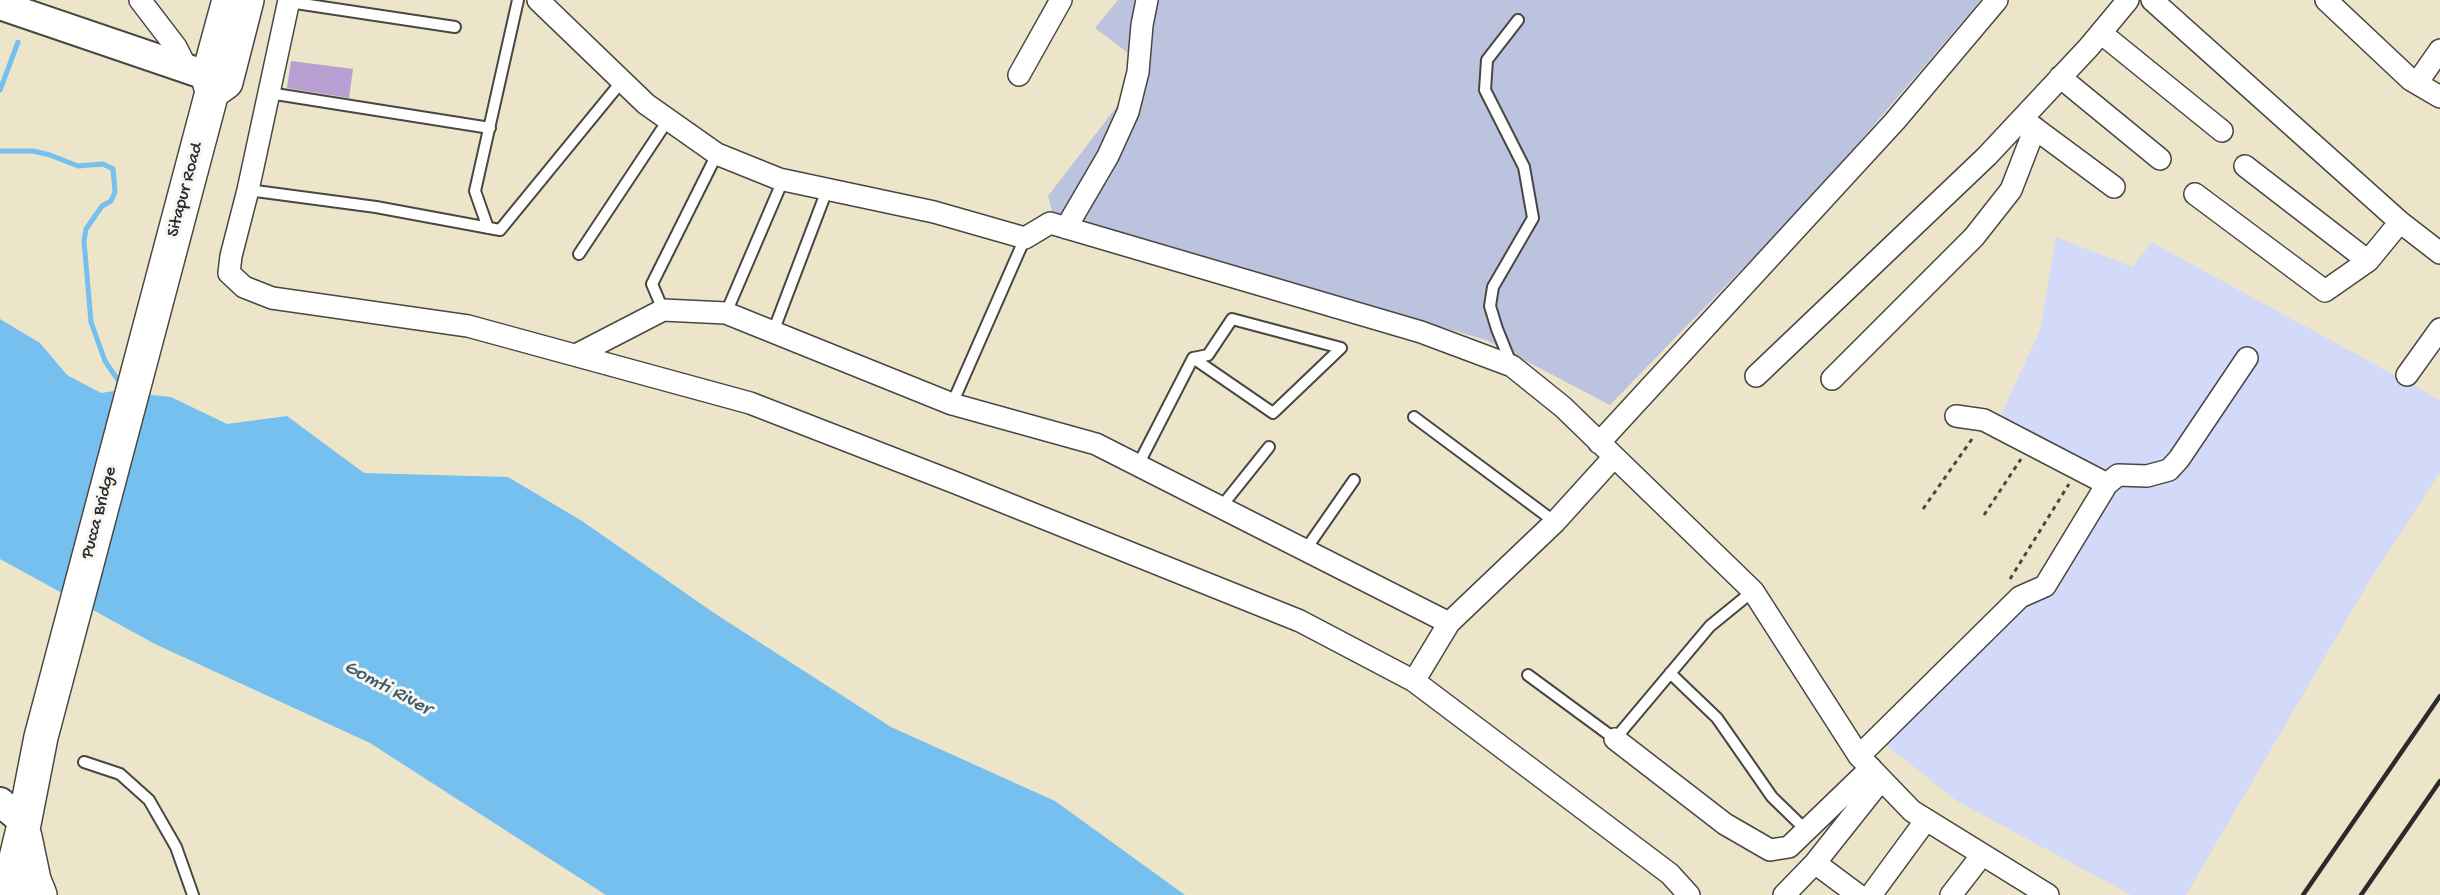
<!DOCTYPE html>
<html>
<head>
<meta charset="utf-8">
<style>
  body { margin:0 }
  canvas { display:block; background:#ece5c9 }
</style>
</head>
<body>
<canvas width="2440" height="895"></canvas>
<script>
const ctx = document.querySelector('canvas').getContext('2d');
ctx.lineJoin = 'round';
function fillPath(path, color) {
  ctx.fillStyle = color;
  ctx.fill(path, 'evenodd');
}
function shape(rows) {
  const path = new Path2D();
  for (const r of rows) {
    path.moveTo(r[0], r[1]);
    for (let i = 2; i < r.length; i += 2) path.lineTo(r[i], r[i + 1]);
  }
  return path;
}
function strokePath(path, color, width, dash) {
  ctx.strokeStyle = color;
  ctx.lineWidth = width;
  ctx.lineCap = dash ? 'butt' : 'round';
  ctx.setLineDash(dash || []);
  ctx.stroke(path);
}
function label(font, color, halo, rows, align = 'center') {
  ctx.font = font + ' "Gochi Hand",sans-serif';
  ctx.lineWidth = 6;
  ctx.setLineDash([]);
  ctx.textBaseline = 'middle';
  ctx.strokeStyle = halo;
  ctx.fillStyle = color;
  for (const [text, x, y, turn = 0] of rows) {
    ctx.save();
    ctx.translate(x, y);
    ctx.rotate((+turn || 0) * Math.PI / 180);
    ctx.textAlign = isNaN(turn) ? turn : align;
    if (halo) ctx.strokeText(text, 0, 0);
    ctx.fillText(text, 0, 0);
    ctx.restore();
  }
}
const built = shape([
  [2056,237,2133,267,2151,242,2440,400,2440,472,2368,583,2186,895,2131,895,1957,801,1884,743,2025,603,2104,478,2001,415,2040,330]
]);
const industrial = shape([
  [1118,0,1981,0,1813,196,1610,405,1486,340,1053,215,1048,196,1138,79,1144,65,1095,28]
]);
const water = shape([
  [0,319,40,343,67,375,101,393,114,391,171,397,227,424,287,416,364,473,508,477,582,521,714,613,891,727,1055,801,1185,895,606,895,370,743,155,644,0,559]
]);
const stream = shape([
  [0,90,18,42],
  [0,151,33,151,50,155,78,166,103,164,113,169,115,192,111,201,102,206,86,229,84,241,91,322,105,361,122,386]
]);
const building = shape([
  [291,61,353,69,349,98,287,88]
]);
const path = shape([
  [1923,509,1972,439],
  [1984,515,2021,459],
  [2010,579,2069,484]
]);
const service = shape([
  [289,2,455,27],
  [269,93,490,128],
  [248,190,376,207,500,230,622,81],
  [488,228,475,191,518,0],
  [579,254,668,120],
  [663,310,652,284,717,154],
  [726,313,783,180],
  [773,332,827,190],
  [1193,358,1273,413,1341,348],
  [1512,366,1497,329,1490,306,1493,287,1533,218,1524,167,1485,90,1487,60,1518,20],
  [952,404,1025,238],
  [1414,417,1555,522],
  [1138,465,1193,358,1208,355,1232,319,1341,348],
  [1221,507,1269,447],
  [1306,549,1354,480],
  [1670,673,1717,718,1772,797,1806,830],
  [1528,675,1615,739,1710,626,1753,591],
  [84,762,120,774,149,800,176,847,193,895]
]);
const minor = shape([
  [140,0,176,47,188,71],
  [289,0,248,190,231,256,229,273,244,287,272,298,468,326,750,403,956,483,1300,621,1414,681,1449,623],
  [538,0,646,104,717,154,779,179,934,212,1025,238,1050,223,1421,332,1512,366,1563,407,1753,591,1859,756,1912,811,2048,895],
  [2152,0,2400,222,2440,253],
  [2326,0,2411,80,2440,97],
  [2101,33,2222,131],
  [1019,75,1061,0],
  [2060,77,2160,159],
  [2417,83,2440,50],
  [2025,121,2114,187],
  [2245,166,2368,261],
  [2195,194,2325,291,2368,261,2400,222],
  [1066,228,1108,156,1128,112,1138,72,1142,25,1147,0],
  [576,355,663,310,726,313,952,404,1096,444,1449,623,1555,522,1614,457],
  [2407,375,2440,329],
  [1756,376,1987,156,2089,47,2128,0],
  [1832,379,1974,237,2011,190,2035,128],
  [1599,443,1895,121,1997,0],
  [2107,484,2118,475,2147,476,2169,470,2179,459,2247,358],
  [1414,681,1670,874,1689,895],
  [1615,739,1725,824,1770,850,1789,847,1871,768],
  [1859,756,2020,597,2045,586,2107,484,1984,420,1956,416],
  [1815,863,1858,895],
  [1784,895,1815,863,1881,780],
  [1871,895,1926,820],
  [1951,895,1982,855]
]);
const secondary = shape([
  [0,5,226,82],
  [0,802,24,822]
]);
const primary = shape([
  [229,0,208,77,212,92,226,82,247,0],
  [25,837,34,880,40,895],
  [7,895,23,829,41,737,212,92]
]);
const rail = shape([
  [2303,895,2440,696],
  [2361,895,2440,781]
]);
const streetNames = [
  ["Sitapur Road",186,190,-75],
  ["Pucca Bridge",100,513,-75]
];
const waterNames = [
  ["Gomti River",387,689,28]
];
fillPath(built, '#d3d9f9');
fillPath(industrial, '#bcc3de');
fillPath(water, '#75c0ee');
strokePath(stream, '#75c0ee', 5);
fillPath(building, '#b99ed1');
strokePath(service, '#484743', 14);
strokePath(minor, '#484743', 24);
strokePath(secondary, '#484743', 32);
strokePath(primary, '#484743', 36);
strokePath(path, '#484743', 3, [4.5, 4.5]);
strokePath(service, '#fff', 10);
strokePath(minor, '#fff', 21);
strokePath(secondary, '#fff', 28);
strokePath(primary, '#fff', 33);
strokePath(rail, '#2b2b2b', 4.5);
label('18px', '#2b2b2b', '#f6f6f2', streetNames);
label('italic 20px', '#415866', '#f6f6f2', waterNames);
</script>
</body>
</html>
